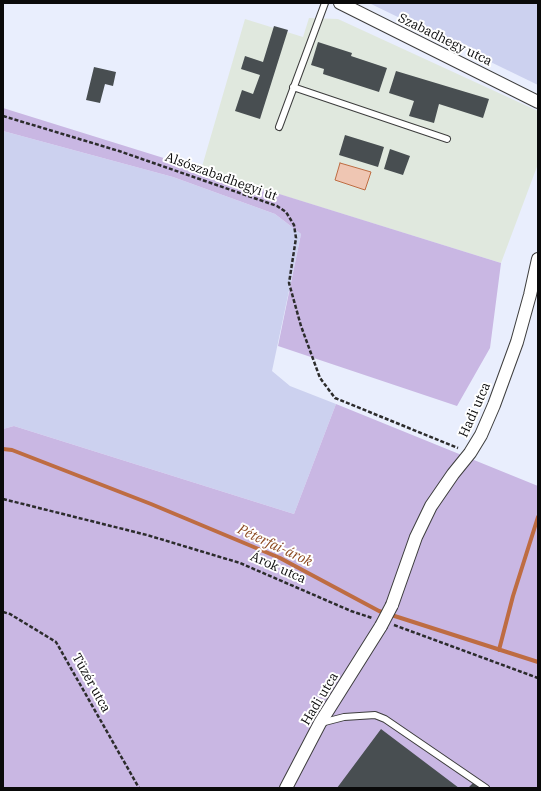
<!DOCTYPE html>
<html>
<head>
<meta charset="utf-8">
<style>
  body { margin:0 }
  #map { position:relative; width:541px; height:791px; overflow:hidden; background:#e9eefd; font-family:"IBM Plex Serif",serif }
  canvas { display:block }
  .frame { position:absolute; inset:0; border:4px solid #0a0a0a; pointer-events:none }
</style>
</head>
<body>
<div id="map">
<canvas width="541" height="791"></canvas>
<div class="frame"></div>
</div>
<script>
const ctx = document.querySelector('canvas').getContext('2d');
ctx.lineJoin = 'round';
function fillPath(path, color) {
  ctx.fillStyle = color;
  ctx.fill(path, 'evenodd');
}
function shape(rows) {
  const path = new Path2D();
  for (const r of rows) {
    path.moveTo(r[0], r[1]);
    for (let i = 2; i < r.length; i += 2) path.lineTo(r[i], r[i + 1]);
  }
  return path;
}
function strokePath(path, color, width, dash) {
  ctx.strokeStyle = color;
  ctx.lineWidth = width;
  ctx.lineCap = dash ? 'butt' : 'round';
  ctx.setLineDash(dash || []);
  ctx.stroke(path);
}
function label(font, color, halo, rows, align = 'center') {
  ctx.font = font + ' "IBM Plex Serif",serif';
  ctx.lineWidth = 4;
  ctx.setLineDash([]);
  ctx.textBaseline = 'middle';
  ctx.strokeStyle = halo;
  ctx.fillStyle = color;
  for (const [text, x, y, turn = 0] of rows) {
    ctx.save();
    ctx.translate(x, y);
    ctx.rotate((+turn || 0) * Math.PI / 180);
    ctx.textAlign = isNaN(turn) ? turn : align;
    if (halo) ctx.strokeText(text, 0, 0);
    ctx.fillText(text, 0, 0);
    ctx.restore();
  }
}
const industrial = shape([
  [309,18,338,19,538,111,538,164,501,263,201,170,245,19,303,37]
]);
const farmland = shape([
  [369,3,538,3,538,85],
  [3,131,173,177,275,214,301,234,272,371,290,386,336,404,294,514,14,426,3,429]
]);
const green = shape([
  [3,108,501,263,490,348,457,406,278,346,301,234,275,214,173,177,3,131],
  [336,404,538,486,538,788,3,788,3,429,14,426,294,514]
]);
const water = shape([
  [340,163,371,172,365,190,335,180,340,163]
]);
const stream = shape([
  [3,449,12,450,151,504,280,558,379,611,538,662],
  [499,650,513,596,538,517]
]);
const building = shape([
  [274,26,288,30,260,119,235,111,242,90,253,94,260,75,241,69,245,56,263,62],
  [318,42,352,53,351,56,387,68,379,92,323,74,324,69,311,65],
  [94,67,116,72,113,86,105,84,100,103,86,100],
  [396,71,489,99,483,118,439,104,434,123,409,116,414,101,389,93],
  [345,135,384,147,378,167,339,155],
  [390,149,410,156,403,175,384,169],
  [381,729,459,788,337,788],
  [474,782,482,788,468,788]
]);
const path = shape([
  [3,116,119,151,277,206,286,212,294,225,296,238,289,283,301,326,320,378,335,398,458,448],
  [3,499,147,535,240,563,351,611,372,618],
  [3,612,10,614,56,642,139,788],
  [394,625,538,678]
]);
const service = shape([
  [293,87,447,139],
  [279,127,325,3],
  [321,723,344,717,375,715,385,719,486,788]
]);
const minor = shape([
  [340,3,538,102],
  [392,605,416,537,431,506,453,474,470,453,481,435,494,405,517,342,530,295,538,259],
  [286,788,320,723,381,626]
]);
const minorBridge = shape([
  [381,626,392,605]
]);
const streetNames = [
  ["Szabadhegy utca",445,40,26],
  ["Alsószabadhegyi út",221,177,20],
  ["Hadi utca",475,410,-66],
  ["Árok utca",278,568,24],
  ["Tüzér utca",91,683,61],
  ["Hadi utca",320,699,-59]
];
const waterNames = [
  ["Péterfai-árok",275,546,25]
];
fillPath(industrial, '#e0e8de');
fillPath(farmland, '#ccd1ef');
fillPath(green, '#c9b7e3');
fillPath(water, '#efc6b3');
strokePath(water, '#be6c42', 1);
strokePath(stream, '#be6c42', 4);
fillPath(building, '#484e51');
strokePath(service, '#3d3d3d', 8);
strokePath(minor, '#3d3d3d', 14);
strokePath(path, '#2c2c2c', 2.5, [4, 2]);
strokePath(service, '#fff', 6);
strokePath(minor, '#fff', 12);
strokePath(minorBridge, '#3d3d3d', 14, []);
strokePath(minorBridge, '#fff', 12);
label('13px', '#0a0a0a', '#fff', streetNames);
label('italic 14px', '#8d4a22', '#fff', waterNames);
</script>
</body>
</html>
